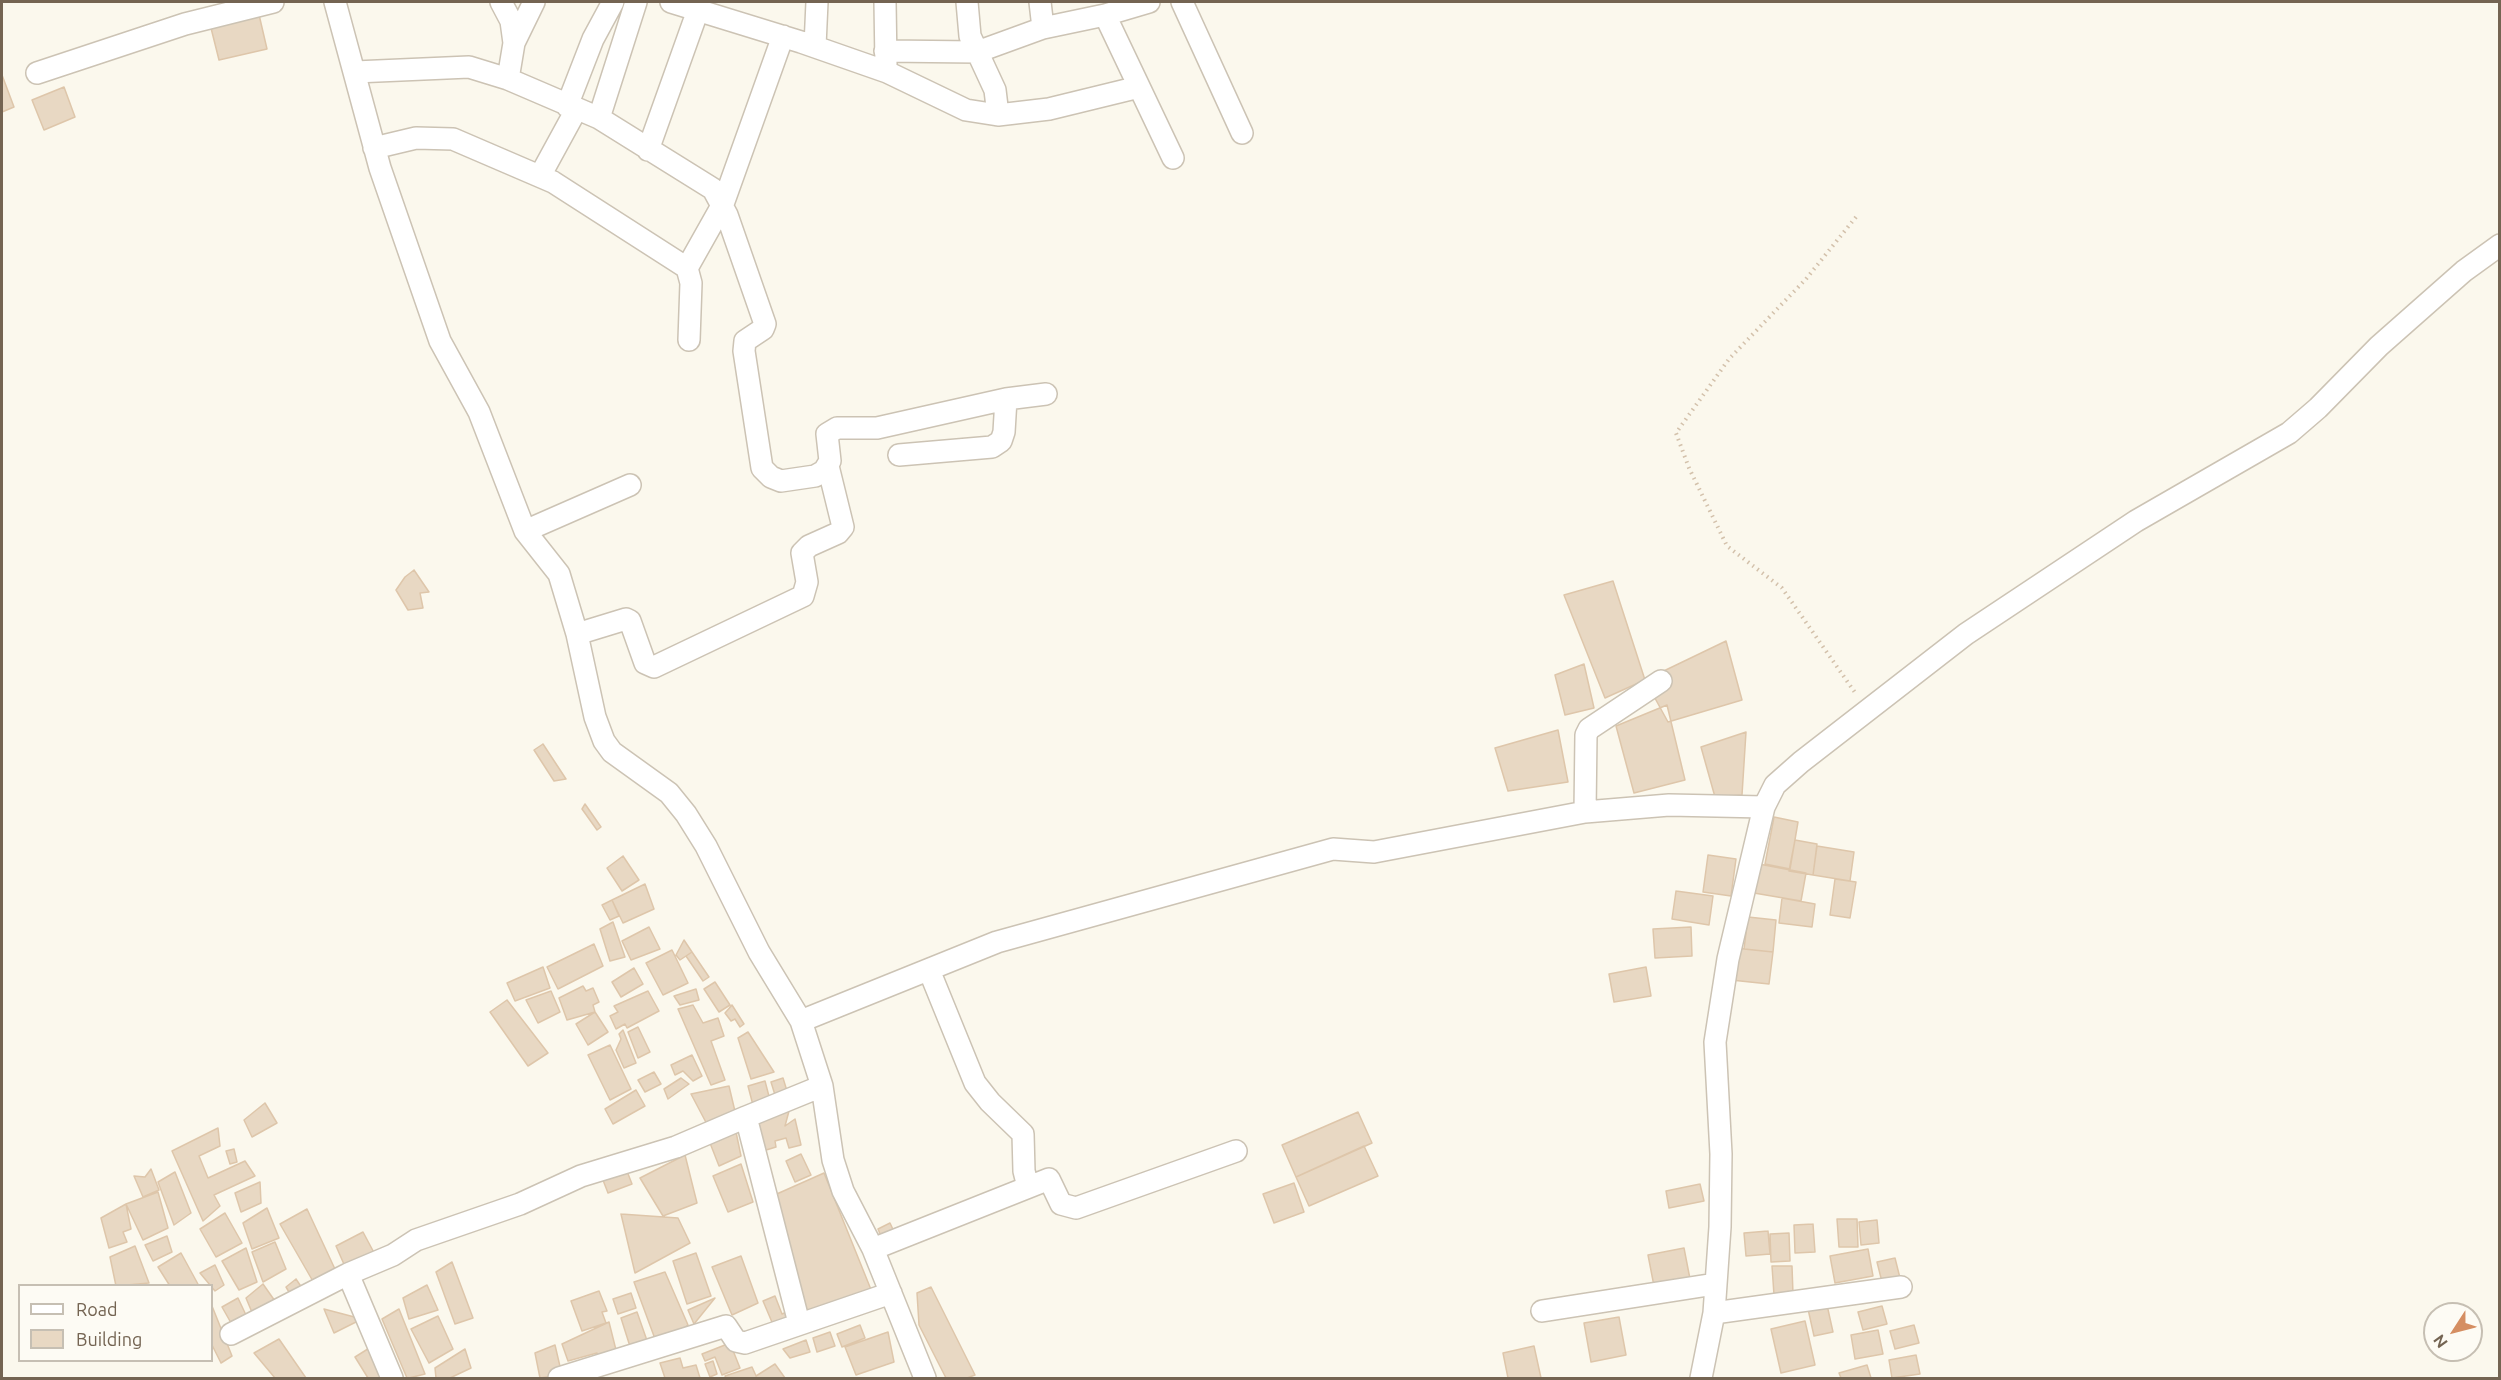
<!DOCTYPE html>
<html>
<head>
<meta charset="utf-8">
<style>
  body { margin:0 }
  #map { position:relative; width:2501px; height:1380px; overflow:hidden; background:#fbf8ed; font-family:Ubuntu,sans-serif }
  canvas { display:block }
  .frame { position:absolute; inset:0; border:3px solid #746452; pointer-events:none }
  .legend { position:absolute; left:18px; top:1284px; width:195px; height:78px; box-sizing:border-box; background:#fdfbf4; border:2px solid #c6bfb3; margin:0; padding:8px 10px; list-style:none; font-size:18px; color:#746452 }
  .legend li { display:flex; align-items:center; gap:12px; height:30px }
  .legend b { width:30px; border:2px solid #c6bfb3 }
  .north { position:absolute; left:2423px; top:1302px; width:60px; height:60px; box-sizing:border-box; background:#fdfbf4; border:2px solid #c6bfb3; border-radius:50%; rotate:234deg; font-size:16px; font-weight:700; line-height:24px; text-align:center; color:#746452 }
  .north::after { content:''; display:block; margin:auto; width:21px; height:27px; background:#d58e62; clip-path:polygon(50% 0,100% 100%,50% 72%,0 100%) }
</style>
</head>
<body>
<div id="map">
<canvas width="2501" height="1380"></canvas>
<div class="frame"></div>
<ul class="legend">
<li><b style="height:8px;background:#fff"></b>Road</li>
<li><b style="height:16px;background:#e8d8c3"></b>Building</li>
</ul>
<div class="north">N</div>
</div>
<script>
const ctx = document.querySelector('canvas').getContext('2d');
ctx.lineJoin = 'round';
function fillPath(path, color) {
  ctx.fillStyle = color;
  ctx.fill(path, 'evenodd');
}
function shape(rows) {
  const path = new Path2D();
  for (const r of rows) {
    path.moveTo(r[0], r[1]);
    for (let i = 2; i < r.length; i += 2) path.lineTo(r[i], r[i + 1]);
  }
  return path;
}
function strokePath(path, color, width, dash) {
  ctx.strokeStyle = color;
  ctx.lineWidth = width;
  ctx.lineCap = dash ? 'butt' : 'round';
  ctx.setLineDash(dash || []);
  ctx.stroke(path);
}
const building = shape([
  [257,6,267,49,219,60,211,28,257,6],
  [2,75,14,107,2,112,2,75],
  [64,87,75,117,44,130,32,100,64,87],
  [414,570,429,592,420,593,423,608,408,610,396,590,405,577,414,570],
  [1613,581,1645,680,1605,698,1564,595,1613,581],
  [1726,641,1742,700,1668,722,1645,680,1726,641],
  [1584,664,1594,708,1565,715,1555,675,1584,664],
  [1667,705,1685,780,1634,793,1616,726,1667,705],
  [1558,730,1568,782,1508,791,1495,748,1558,730],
  [1746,732,1742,795,1715,797,1701,747,1746,732],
  [543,744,566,779,554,781,534,750,543,744],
  [585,804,601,827,597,830,582,809,585,804],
  [1774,817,1798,822,1790,869,1765,864,1774,817],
  [1795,840,1817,844,1813,875,1789,871,1795,840],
  [1817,846,1854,852,1850,881,1813,875,1817,846],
  [1708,855,1736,859,1731,896,1703,892,1708,855],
  [623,856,639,880,622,891,607,868,623,856],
  [1759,864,1806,873,1801,901,1754,893,1759,864],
  [1835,879,1856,882,1850,918,1830,915,1835,879],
  [645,884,654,909,623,923,612,900,645,884],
  [1676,891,1713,896,1709,925,1672,919,1676,891],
  [1782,898,1815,904,1812,927,1779,923,1782,898],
  [612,900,619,916,610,920,602,905,612,900],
  [1748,917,1776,920,1773,952,1744,949,1748,917],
  [613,922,625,957,610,961,600,929,613,922],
  [649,927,660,949,631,960,622,941,649,927],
  [1691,927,1692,956,1655,958,1653,929,1691,927],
  [684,940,692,952,680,960,676,955,684,940],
  [594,944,603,966,558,989,547,967,594,944],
  [1735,948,1773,952,1769,984,1731,980,1735,948],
  [672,950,688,983,663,995,646,963,672,950],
  [692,952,709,977,703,981,686,956,692,952],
  [543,967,550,988,515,1001,507,983,543,967],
  [1646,967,1651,996,1614,1002,1609,974,1646,967],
  [634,968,643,984,621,997,612,982,634,968],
  [715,982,730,1005,719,1012,704,989,715,982],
  [583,986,586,991,593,988,599,1002,593,1005,595,1012,567,1020,559,998,583,986],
  [696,989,699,1000,680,1005,674,996,696,989],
  [551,991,560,1012,538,1023,526,1000,551,991],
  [648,991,659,1011,627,1028,625,1024,616,1029,610,1016,618,1012,614,1006,648,991],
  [507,1000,548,1053,528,1066,490,1012,507,1000],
  [693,1005,703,1023,718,1018,724,1036,711,1041,725,1080,711,1085,678,1009,693,1005],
  [732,1005,744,1024,740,1027,735,1019,731,1021,725,1013,732,1005],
  [595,1012,608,1032,588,1045,576,1024,595,1012],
  [638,1027,650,1052,638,1058,628,1032,638,1027],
  [623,1030,636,1063,624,1068,616,1050,621,1039,619,1034,623,1030],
  [748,1032,774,1072,751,1079,738,1038,748,1032],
  [610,1045,631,1089,610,1100,588,1055,610,1045],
  [692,1055,702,1076,693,1081,683,1071,675,1075,671,1065,692,1055],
  [654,1072,661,1084,645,1092,638,1080,654,1072],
  [681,1078,689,1084,668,1099,664,1089,681,1078],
  [783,1078,791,1104,779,1108,771,1082,783,1078],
  [765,1081,771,1104,754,1109,748,1086,765,1081],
  [729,1086,738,1124,710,1130,691,1094,729,1086],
  [636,1090,645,1106,613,1124,605,1109,636,1090],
  [265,1103,277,1123,252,1137,244,1120,265,1103],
  [789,1111,785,1126,795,1119,801,1145,789,1148,786,1138,775,1141,776,1147,763,1151,756,1125,762,1119,789,1111],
  [1358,1112,1372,1143,1296,1177,1282,1145,1358,1112],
  [218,1128,220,1146,199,1156,208,1178,245,1161,255,1176,214,1195,220,1206,203,1221,172,1151,218,1128],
  [736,1132,741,1156,719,1166,710,1143,736,1132],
  [1364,1146,1378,1176,1309,1206,1296,1177,1364,1146],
  [234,1149,237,1162,230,1164,226,1151,234,1149],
  [801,1154,811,1175,795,1182,786,1161,801,1154],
  [685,1155,697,1203,663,1216,640,1178,685,1155],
  [741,1164,753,1202,728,1212,713,1176,741,1164],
  [625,1166,632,1184,608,1193,601,1175,625,1166],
  [151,1169,159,1190,143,1197,134,1176,145,1177,151,1169],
  [175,1172,191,1213,174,1225,158,1182,175,1172],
  [824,1173,876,1302,811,1326,770,1197,824,1173],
  [260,1182,261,1203,241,1212,235,1193,260,1182],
  [1294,1183,1304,1212,1274,1223,1263,1194,1294,1183],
  [1700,1184,1704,1201,1669,1208,1666,1191,1700,1184],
  [158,1192,168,1228,143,1240,126,1204,158,1192],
  [126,1204,131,1229,123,1232,127,1242,109,1248,101,1218,126,1204],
  [267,1208,279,1238,252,1249,243,1223,267,1208],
  [307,1209,341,1282,318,1290,280,1224,307,1209],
  [225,1213,242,1243,216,1257,200,1229,225,1213],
  [621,1214,678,1218,690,1243,635,1273,621,1214],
  [1837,1219,1857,1219,1858,1247,1839,1247,1837,1219],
  [1877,1220,1879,1243,1861,1245,1859,1222,1877,1220],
  [890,1223,897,1238,883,1241,878,1229,890,1223],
  [1813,1224,1815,1252,1795,1253,1794,1225,1813,1224],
  [1768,1231,1770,1254,1746,1256,1744,1233,1768,1231],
  [363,1232,379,1262,350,1278,336,1246,363,1232],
  [1789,1233,1790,1261,1771,1262,1770,1234,1789,1233],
  [167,1236,172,1252,153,1261,145,1245,167,1236],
  [275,1242,286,1269,263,1282,252,1252,275,1242],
  [135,1246,149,1283,116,1286,110,1257,135,1246],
  [246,1248,257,1282,239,1290,222,1261,246,1248],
  [1684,1248,1690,1279,1654,1286,1648,1255,1684,1248],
  [1868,1249,1873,1276,1835,1283,1830,1256,1868,1249],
  [181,1253,199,1286,170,1286,158,1267,181,1253],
  [696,1253,711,1296,687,1304,673,1261,696,1253],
  [741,1256,758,1303,732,1315,712,1267,741,1256],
  [1895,1258,1901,1282,1883,1286,1877,1262,1895,1258],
  [452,1262,473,1318,455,1324,436,1272,452,1262],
  [215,1265,224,1285,215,1291,200,1273,215,1265],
  [1772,1266,1792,1266,1793,1294,1774,1295,1772,1266],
  [665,1272,688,1325,658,1347,634,1282,665,1272],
  [296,1279,308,1297,296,1304,286,1287,296,1279],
  [263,1284,282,1311,259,1329,246,1298,263,1284],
  [427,1285,438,1310,409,1319,403,1298,427,1285],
  [931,1287,975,1375,967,1378,946,1378,919,1325,917,1293,931,1287],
  [599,1291,607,1311,602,1312,606,1323,582,1331,571,1301,599,1291],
  [631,1293,636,1308,618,1314,613,1299,631,1293],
  [775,1296,782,1314,796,1308,777,1334,763,1301,775,1296],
  [238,1298,253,1330,239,1337,222,1307,238,1298],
  [715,1298,694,1324,688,1310,715,1298],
  [1827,1305,1833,1332,1814,1336,1808,1309,1827,1305],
  [212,1306,232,1356,221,1363,212,1345,212,1306],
  [1882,1306,1887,1324,1863,1330,1858,1312,1882,1306],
  [324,1309,362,1319,334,1333,324,1309],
  [399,1309,425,1374,409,1378,407,1378,382,1319,399,1309],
  [637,1312,651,1352,633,1356,621,1318,637,1312],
  [438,1316,453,1349,429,1363,411,1329,438,1316],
  [1619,1317,1626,1355,1591,1362,1584,1323,1619,1317],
  [1805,1321,1815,1365,1781,1373,1771,1329,1805,1321],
  [609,1322,619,1362,603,1366,597,1353,568,1361,562,1344,609,1322],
  [860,1325,865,1338,842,1347,837,1334,860,1325],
  [1914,1325,1919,1343,1895,1349,1890,1331,1914,1325],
  [1878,1330,1883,1354,1855,1359,1851,1335,1878,1330],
  [830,1332,835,1346,817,1352,813,1338,830,1332],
  [888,1332,894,1362,856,1375,845,1347,888,1332],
  [279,1339,306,1378,275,1378,254,1353,279,1339],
  [806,1340,810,1352,790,1358,783,1349,806,1340],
  [730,1343,740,1368,722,1375,715,1357,705,1361,702,1354,730,1343],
  [555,1345,562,1375,540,1378,535,1353,555,1345],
  [1534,1346,1541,1378,1508,1378,1503,1353,1534,1346],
  [371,1347,384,1378,368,1378,355,1357,371,1347],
  [465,1349,471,1368,450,1378,436,1378,435,1368,465,1349],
  [1916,1355,1920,1374,1892,1378,1889,1360,1916,1355],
  [680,1358,683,1368,696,1365,700,1378,665,1378,660,1363,680,1358],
  [713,1361,717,1374,710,1377,705,1364,713,1361],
  [775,1364,785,1378,757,1378,756,1376,775,1364],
  [1867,1365,1871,1378,1841,1378,1839,1373,1867,1365],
  [752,1367,757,1378,726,1378,725,1376,752,1367]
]);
const path = shape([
  [1856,217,1806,279,1729,359,1676,433,1689,468,1727,546,1782,588,1856,694]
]);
const street = shape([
  [335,2,380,168,440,341,479,412,525,531,559,574,577,634,595,717,604,741,612,752,669,793,686,814,706,846,759,952,801,1021,822,1086,833,1160,843,1191,873,1249,925,1378],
  [501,2,511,21,514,43,508,79],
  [671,2,801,42,887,72,966,110,998,115,995,90,970,36,967,2],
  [885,2,886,65],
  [1040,2,1043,28],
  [1182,2,1242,133],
  [1105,15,1173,158],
  [514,43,534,2],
  [815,46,817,2],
  [885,51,977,52,1043,28,1105,15,1149,2],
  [355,72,469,67,508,79,599,118,713,189,727,215,765,324,763,329,745,341,744,351,762,468,771,477,781,481,815,476,824,471,830,461,827,434,837,428,877,428,1006,399,1046,394],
  [37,73,185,24,273,2],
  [567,106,593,39,613,2],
  [998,115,1049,109,1139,87],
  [599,118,636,2],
  [374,148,416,138,453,139,553,182,687,268,691,283,689,340],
  [648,150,698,10],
  [540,176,576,110],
  [687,268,723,204,783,36],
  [899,455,992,447,1001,441,1004,432,1006,399],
  [525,531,630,485],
  [577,634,626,619,630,621,645,663,654,667,803,596,807,582,802,553,809,546,838,533,843,527,828,466],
  [1585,812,1586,735,1589,729,1661,681],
  [929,970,975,1083,990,1102,1023,1134,1024,1171,1028,1187],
  [801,1021,997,942,1333,849,1374,852,1585,812,1669,805,1764,807],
  [873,1249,1049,1179,1061,1204,1076,1208,1236,1151],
  [348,1274,392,1378],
  [1542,1311,1715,1284],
  [1714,1313,1901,1287],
  [799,1323,746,1117,822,1086],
  [231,1334,348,1274,393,1255,416,1240,520,1204,581,1176,676,1147,746,1117],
  [559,1378,726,1326,736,1341,745,1343,891,1293],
  [1701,1378,1714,1313,1720,1227,1721,1154,1715,1042,1728,959,1764,807,1775,785,1801,762,1966,634,2136,521,2289,433,2318,408,2379,346,2464,271,2500,245]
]);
fillPath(building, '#e8d8c3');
strokePath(building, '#dec6aa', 1.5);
strokePath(street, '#ccc3b4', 24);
strokePath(path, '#d3c1ab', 4, [1.5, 4.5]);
strokePath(street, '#fff', 21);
</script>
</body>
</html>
